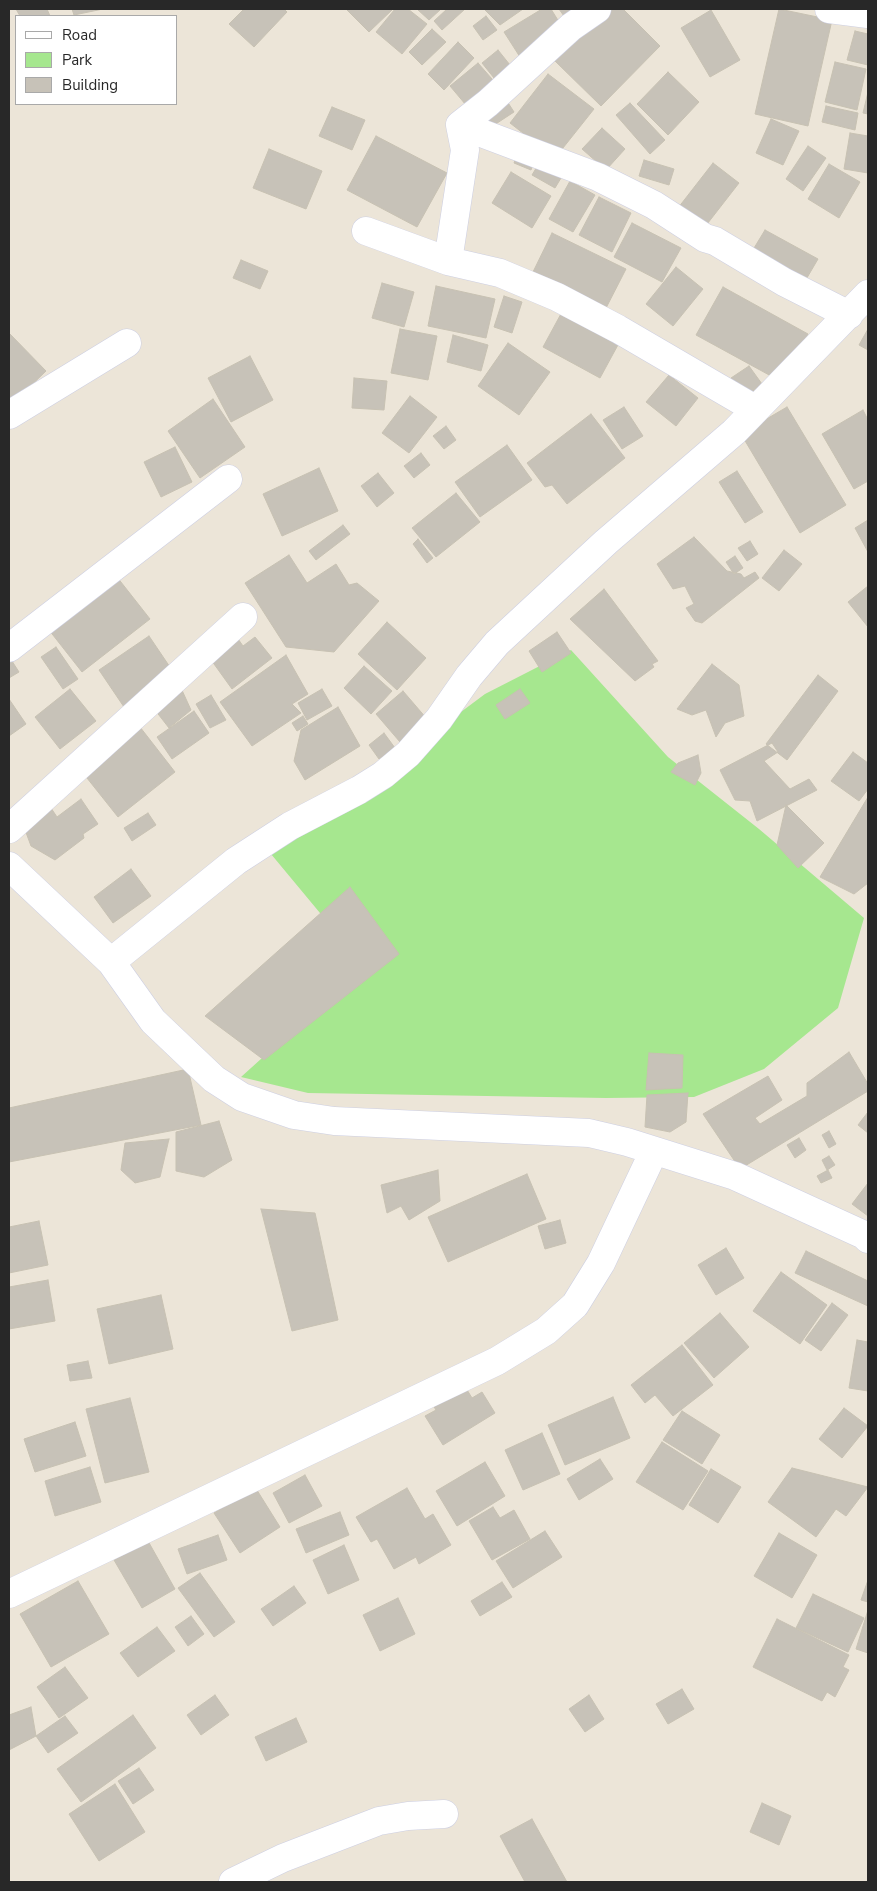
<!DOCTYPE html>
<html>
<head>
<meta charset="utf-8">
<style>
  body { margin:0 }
  #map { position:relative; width:877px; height:1891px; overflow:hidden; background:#ece5d8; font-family:"Nunito Sans",sans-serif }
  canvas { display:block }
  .frame { position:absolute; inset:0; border:10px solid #282828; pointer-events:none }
  .legend { position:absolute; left:15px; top:15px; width:162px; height:90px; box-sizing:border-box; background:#fff; border:1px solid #a9a9a9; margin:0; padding:6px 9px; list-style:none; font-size:15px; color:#282828 }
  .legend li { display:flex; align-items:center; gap:10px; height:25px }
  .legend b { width:25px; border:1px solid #a9a9a9 }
</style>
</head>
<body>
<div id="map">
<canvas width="877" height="1891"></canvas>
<div class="frame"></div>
<ul class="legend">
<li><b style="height:6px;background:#fff"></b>Road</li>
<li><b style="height:14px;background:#a6e78f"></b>Park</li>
<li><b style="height:14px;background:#c7c2b8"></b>Building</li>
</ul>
</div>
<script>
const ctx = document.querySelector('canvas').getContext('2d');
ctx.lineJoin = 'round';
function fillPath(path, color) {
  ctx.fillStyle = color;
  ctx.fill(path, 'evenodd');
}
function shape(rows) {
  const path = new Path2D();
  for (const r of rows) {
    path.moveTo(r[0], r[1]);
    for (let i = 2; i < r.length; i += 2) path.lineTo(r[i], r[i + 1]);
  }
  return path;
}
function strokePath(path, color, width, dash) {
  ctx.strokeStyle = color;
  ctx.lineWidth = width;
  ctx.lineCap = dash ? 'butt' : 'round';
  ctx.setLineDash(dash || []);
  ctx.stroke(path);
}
const green = shape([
  [571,650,668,757,759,829,864,918,838,1008,764,1069,694,1097,606,1098,308,1093,241,1077,364,966,271,854,485,694]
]);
const building = shape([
  [16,9,47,9,50,16,20,16,16,9],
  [72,9,103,9,74,15,72,9],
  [244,9,284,9,287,12,254,47,229,24,244,9],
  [346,9,393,9,369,32,346,9],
  [395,9,408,9,427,24,402,54,376,32,395,9],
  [417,9,441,9,429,20,417,9],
  [447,9,465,9,442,30,434,21,447,9],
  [484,9,523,9,500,25,484,9],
  [542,9,551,9,564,30,520,57,504,32,542,9],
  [559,9,582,9,566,19,559,9],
  [607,9,623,9,660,46,601,106,555,61,607,9],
  [779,9,832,20,808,126,755,114,779,9],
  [711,10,740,60,710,77,681,28,711,10],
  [486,16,497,30,483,40,473,26,486,16],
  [432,29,446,42,422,65,409,52,432,29],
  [855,31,868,34,868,65,847,60,855,31],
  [458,42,474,58,444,90,428,74,458,42],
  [498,50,514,70,498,83,482,63,498,50],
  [835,62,866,69,857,110,825,102,835,62],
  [478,63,499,87,471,111,450,86,478,63],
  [668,72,699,102,668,135,637,104,668,72],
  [548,74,594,109,555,158,510,123,548,74],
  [868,92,868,114,863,113,868,92],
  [505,98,514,112,485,131,476,117,505,98],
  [630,103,665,140,650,154,616,115,630,103],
  [826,106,858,113,855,130,822,122,826,106],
  [332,107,365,120,352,150,319,136,332,107],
  [771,119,799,131,783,165,756,153,771,119],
  [602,128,625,149,606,170,582,149,602,128],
  [850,133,868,136,868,173,844,169,850,133],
  [376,136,447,173,417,227,347,190,376,136],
  [808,146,826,158,803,191,786,179,808,146],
  [269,149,322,171,306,209,253,188,269,149],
  [519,150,536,157,531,170,514,163,519,150],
  [541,160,564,173,555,188,532,175,541,160],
  [644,160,674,169,669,185,639,176,644,160],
  [713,163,739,183,704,228,678,208,713,163],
  [829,164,860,182,839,218,808,199,829,164],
  [511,172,551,196,532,228,492,203,511,172],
  [570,181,595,195,573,232,549,219,570,181],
  [599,197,631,213,612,252,579,235,599,197],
  [632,223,681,248,662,282,614,257,632,223],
  [765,230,818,259,801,288,748,258,765,230],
  [552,233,626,269,605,310,532,274,552,233],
  [241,260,268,271,260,289,233,278,241,260],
  [676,267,703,289,673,326,646,304,676,267],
  [382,283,414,292,404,327,372,318,382,283],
  [436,286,495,299,486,338,428,326,436,286],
  [723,287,808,334,782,382,696,335,723,287],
  [504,296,522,302,512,333,494,327,504,296],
  [562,312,619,343,600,378,543,347,562,312],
  [400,329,437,336,428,380,391,373,400,329],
  [868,329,868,350,859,345,868,329],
  [9,333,46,371,9,407,9,333],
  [453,335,488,345,481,371,447,362,453,335],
  [508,343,550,372,519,415,478,386,508,343],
  [250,356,273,400,231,422,208,378,250,356],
  [749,366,762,384,745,397,731,378,749,366],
  [669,375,698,398,676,426,646,402,669,375],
  [354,378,387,381,384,410,352,408,354,378],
  [410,396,437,417,409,453,382,433,410,396],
  [213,399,245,447,200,478,168,431,213,399],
  [624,407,643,436,622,449,603,420,624,407],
  [787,407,846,505,800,533,741,434,787,407],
  [863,410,868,420,868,481,854,489,822,434,863,410],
  [591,414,625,458,567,504,552,485,545,487,527,463,591,414],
  [446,426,456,440,444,449,433,436,446,426],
  [507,445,532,480,480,517,455,482,507,445],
  [175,447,192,482,161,497,144,462,175,447],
  [421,453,430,465,414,478,404,466,421,453],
  [319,468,338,511,282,536,263,494,319,468],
  [737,471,763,512,745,523,719,482,737,471],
  [378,473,394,493,377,507,361,486,378,473],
  [456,493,480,522,436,557,412,528,456,493],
  [868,520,868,552,855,528,868,520],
  [343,525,350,534,316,560,309,551,343,525],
  [694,537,727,571,741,574,744,578,755,572,759,578,702,623,695,621,686,608,694,604,685,586,673,589,657,564,694,537],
  [418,539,433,558,427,563,413,544,418,539],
  [750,541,758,554,747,561,738,548,750,541],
  [784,550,802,564,779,591,762,578,784,550],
  [289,555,307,583,336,564,349,585,357,583,379,601,334,652,286,647,245,583,289,555],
  [735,556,743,568,734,574,726,562,735,556],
  [117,577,150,619,82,672,49,630,117,577],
  [868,586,868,627,848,602,868,586],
  [604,589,658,661,652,664,654,667,635,681,570,619,604,589],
  [387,622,426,658,397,690,358,654,387,622],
  [557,632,571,653,542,672,529,651,557,632],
  [149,636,174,673,124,707,99,670,149,636],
  [236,636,243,646,255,637,272,658,232,689,209,657,236,636],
  [56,647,78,679,63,689,41,657,56,647],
  [286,655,308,694,292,704,301,713,252,746,220,702,286,655],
  [10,658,19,672,9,678,9,659,10,658],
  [712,664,739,685,744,716,725,723,716,737,706,710,692,715,677,709,712,664],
  [364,666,392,691,371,714,344,688,364,666],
  [818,675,838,691,787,760,766,744,818,675],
  [181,688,191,710,169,728,155,710,181,688],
  [70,689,96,721,60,749,35,717,70,689],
  [322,689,332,706,307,720,298,703,322,689],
  [520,689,530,703,505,719,496,705,520,689],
  [403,691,427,719,400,742,376,714,403,691],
  [211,695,226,720,210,728,196,704,211,695],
  [9,699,26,724,9,736,9,699],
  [338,707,360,746,305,780,294,761,301,730,338,707],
  [194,711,209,733,172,759,157,737,194,711],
  [303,716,308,724,297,731,292,723,303,716],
  [140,727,175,772,118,817,83,773,140,727],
  [384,733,395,748,379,759,369,745,384,733],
  [772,743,778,752,764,761,790,789,809,779,817,790,757,821,750,801,735,800,720,770,772,743],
  [853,752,868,763,868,789,859,801,831,781,853,752],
  [698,755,701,773,695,785,671,772,678,763,698,755],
  [868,797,868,883,854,894,820,877,868,797],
  [81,799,98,824,83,834,84,838,55,860,31,846,24,827,51,808,57,817,81,799],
  [786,805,824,843,798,868,777,845,786,805],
  [148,813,156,825,132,841,124,828,148,813],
  [131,869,151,896,113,923,94,897,131,869],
  [350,887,399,954,264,1060,205,1016,350,887],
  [849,1052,868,1084,868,1091,740,1169,703,1114,768,1076,782,1100,755,1118,760,1124,807,1096,807,1083,849,1052],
  [649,1053,683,1055,682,1088,646,1090,649,1053],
  [188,1069,201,1125,9,1162,9,1108,188,1069],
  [688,1093,686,1122,670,1132,645,1127,647,1095,688,1093],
  [868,1112,868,1133,858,1125,868,1112],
  [219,1121,232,1160,204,1177,176,1171,176,1132,219,1121],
  [829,1131,836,1144,829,1148,822,1135,829,1131],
  [799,1138,806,1150,795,1158,787,1145,799,1138],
  [169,1139,160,1177,135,1183,121,1170,125,1143,169,1139],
  [829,1156,835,1165,827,1170,822,1160,829,1156],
  [438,1170,440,1201,409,1220,401,1206,387,1213,381,1185,438,1170],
  [828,1170,832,1178,821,1183,817,1176,828,1170],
  [527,1174,546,1219,448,1262,428,1217,527,1174],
  [868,1183,868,1216,852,1204,868,1183],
  [261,1209,315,1213,338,1320,292,1331,261,1209],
  [560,1220,566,1243,545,1249,538,1226,560,1220],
  [39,1221,48,1265,9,1273,9,1227,39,1221],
  [726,1248,744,1278,716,1295,698,1265,726,1248],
  [806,1251,868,1281,868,1306,795,1273,806,1251],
  [781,1272,827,1305,800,1344,753,1311,781,1272],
  [48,1280,55,1321,9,1329,9,1287,48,1280],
  [161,1295,173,1349,109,1364,97,1309,161,1295],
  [832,1303,848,1315,821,1351,805,1340,832,1303],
  [720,1313,749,1347,714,1378,684,1343,720,1313],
  [857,1340,868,1342,868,1391,849,1388,857,1340],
  [682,1345,713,1385,673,1416,655,1395,645,1403,631,1385,682,1345],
  [88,1361,92,1378,70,1381,67,1365,88,1361],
  [461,1380,472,1398,482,1392,495,1413,443,1445,425,1416,436,1410,429,1399,461,1380],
  [613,1397,630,1438,565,1465,548,1425,613,1397],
  [130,1398,149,1472,105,1483,86,1409,130,1398],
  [844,1408,868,1426,842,1458,819,1439,844,1408],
  [682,1411,720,1435,702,1464,663,1440,682,1411],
  [75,1422,86,1456,35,1472,24,1439,75,1422],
  [542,1433,560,1474,523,1490,505,1450,542,1433],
  [662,1442,708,1471,683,1510,636,1482,662,1442],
  [600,1459,613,1479,579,1500,567,1479,600,1459],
  [485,1462,505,1496,457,1526,436,1491,485,1462],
  [90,1467,101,1502,55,1516,45,1481,90,1467],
  [792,1468,868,1487,846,1516,836,1509,816,1537,768,1502,792,1468],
  [711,1469,741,1487,718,1523,689,1505,711,1469],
  [305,1475,322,1506,289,1523,273,1493,305,1475],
  [255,1487,280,1527,240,1553,214,1513,255,1487],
  [407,1488,425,1519,433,1514,451,1545,419,1564,416,1557,394,1569,377,1539,371,1542,356,1517,407,1488],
  [493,1507,500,1518,514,1510,530,1539,492,1560,469,1521,493,1507],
  [340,1512,349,1535,306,1553,296,1529,340,1512],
  [545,1531,562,1557,513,1588,496,1561,545,1531],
  [779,1533,817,1555,792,1598,754,1576,779,1533],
  [218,1535,227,1560,187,1574,178,1549,218,1535],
  [148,1541,175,1589,142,1608,114,1560,148,1541],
  [344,1545,359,1580,328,1594,313,1560,344,1545],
  [200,1573,235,1622,214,1637,178,1588,200,1573],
  [868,1580,868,1602,861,1600,868,1580],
  [78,1581,109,1634,51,1667,20,1614,78,1581],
  [502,1582,512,1597,480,1616,471,1601,502,1582],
  [294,1586,306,1603,273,1626,261,1609,294,1586],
  [813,1594,864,1618,848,1652,796,1628,813,1594],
  [398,1598,415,1634,380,1651,363,1615,398,1598],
  [868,1610,868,1653,856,1649,868,1610],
  [191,1616,204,1634,188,1646,175,1627,191,1616],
  [777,1619,849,1655,843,1667,849,1670,835,1697,827,1692,822,1701,753,1667,777,1619],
  [157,1627,175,1651,138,1677,120,1653,157,1627],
  [65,1667,88,1698,59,1718,37,1687,65,1667],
  [682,1689,694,1709,668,1724,656,1704,682,1689],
  [215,1695,229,1715,201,1735,187,1715,215,1695],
  [589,1695,604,1719,585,1732,569,1709,589,1695],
  [31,1707,36,1736,9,1750,9,1715,31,1707],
  [133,1715,156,1748,81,1802,57,1769,133,1715],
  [65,1716,78,1733,48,1753,36,1736,65,1716],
  [296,1718,307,1742,266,1761,255,1737,296,1718],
  [139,1768,154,1790,133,1804,118,1781,139,1768],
  [115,1784,145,1832,99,1861,69,1814,115,1784],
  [762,1803,791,1816,779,1845,750,1832,762,1803],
  [532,1819,567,1882,525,1882,500,1836,532,1819]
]);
const minor = shape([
  [829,9,868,14],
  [460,125,598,177,654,205,705,238,715,241,784,282,849,315],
  [366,231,448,261,500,273,557,297,618,329,755,409],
  [448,261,465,150,460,125,488,103,571,27,597,9],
  [9,415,127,343],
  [9,648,228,479],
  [9,829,243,617],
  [9,866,111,962,153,1021,214,1079,242,1097,294,1115,334,1121,589,1133,627,1142,735,1176,864,1235,868,1239],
  [111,962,236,861,290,826,359,790,383,775,408,754,439,719,469,676,497,643,606,542,734,432,868,294],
  [9,1594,497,1361,546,1331,575,1305,601,1263,654,1151],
  [233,1882,283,1858,379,1821,408,1816,444,1814]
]);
fillPath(green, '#a6e78f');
fillPath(building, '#c7c2b8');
strokePath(building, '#c7c1b2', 1);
strokePath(minor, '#cdcfe2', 29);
strokePath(minor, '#fff', 28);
</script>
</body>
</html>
